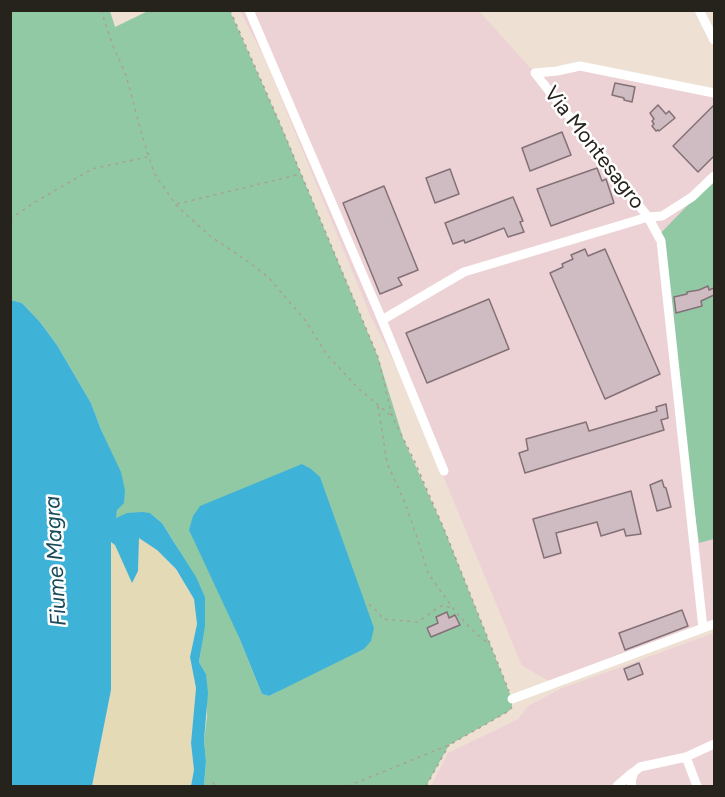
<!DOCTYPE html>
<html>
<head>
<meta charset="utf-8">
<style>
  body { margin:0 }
  #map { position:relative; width:725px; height:797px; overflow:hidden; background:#eee1d3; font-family:Figtree,sans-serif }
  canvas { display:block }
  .frame { position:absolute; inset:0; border:12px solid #26221c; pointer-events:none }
</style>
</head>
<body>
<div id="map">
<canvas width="725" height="797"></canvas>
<div class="frame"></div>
</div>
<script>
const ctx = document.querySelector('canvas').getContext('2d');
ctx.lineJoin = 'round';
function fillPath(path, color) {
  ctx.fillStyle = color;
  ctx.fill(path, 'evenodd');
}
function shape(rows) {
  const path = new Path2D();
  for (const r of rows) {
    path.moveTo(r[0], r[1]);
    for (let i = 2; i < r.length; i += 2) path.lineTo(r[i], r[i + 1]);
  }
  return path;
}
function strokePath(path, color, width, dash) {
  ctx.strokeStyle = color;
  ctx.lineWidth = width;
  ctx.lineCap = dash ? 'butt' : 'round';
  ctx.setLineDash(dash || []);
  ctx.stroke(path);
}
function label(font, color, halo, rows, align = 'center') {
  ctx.font = font + ' Figtree,sans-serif';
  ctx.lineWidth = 5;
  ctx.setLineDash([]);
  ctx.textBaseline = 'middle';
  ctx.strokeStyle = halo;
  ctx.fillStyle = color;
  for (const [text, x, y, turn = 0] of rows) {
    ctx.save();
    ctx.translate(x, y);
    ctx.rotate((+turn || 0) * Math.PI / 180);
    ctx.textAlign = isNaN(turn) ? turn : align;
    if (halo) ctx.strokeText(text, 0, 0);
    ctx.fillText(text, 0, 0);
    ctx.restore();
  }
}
const industrial = shape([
  [240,11,479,11,535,73,580,66,714,93,714,178,699,543,714,539,714,623,551,682,522,666,404,382,370,315,265,59],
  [714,633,714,786,431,786,448,753,518,719,528,706,560,689]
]);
const green = shape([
  [10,11,110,11,115,27,148,11,230,11,278,119,378,357,403,438,444,529,512,699,512,706,509,711,449,745,426,786,204,786,206,761,204,740,207,716,206,674,199,662,201,650,205,597,176,545,162,523,150,513,115,518,117,510,102,432,91,403,57,345,40,322,22,303,11,300],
  [447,613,449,618,456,616,459,624,431,637,427,628,438,623,436,617],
  [238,635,279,691,269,696,262,694],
  [714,178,714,539,699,543,656,238]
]);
const sand = shape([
  [139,537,157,550,176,570,194,599,197,624,190,657,196,688,191,743,194,770,191,786,92,786,111,690,111,541,115,544,132,582,138,571]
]);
const water = shape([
  [11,300,22,303,40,322,57,345,91,403,102,432,121,472,125,490,124,503,117,510,116,518,127,513,142,512,150,513,162,523,196,577,205,597,205,626,199,662,206,674,208,693,204,740,206,761,204,786,191,786,194,770,191,743,196,688,190,657,197,624,194,599,176,569,157,550,139,538,138,571,132,583,115,545,111,542,111,690,92,786,11,786],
  [302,464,311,469,320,477,374,628,371,641,364,649,269,696,262,694,238,635,189,530,193,516,200,506]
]);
const building = shape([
  [615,83,635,87,632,102,624,100,624,98,612,95,615,83],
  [658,105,666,114,669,111,675,118,659,131,658,130,656,131,652,126,654,124,652,121,654,119,650,113,658,105],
  [714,105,714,156,698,172,673,146,714,105],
  [562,132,571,155,530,171,522,148,562,132],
  [597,168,602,181,606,179,614,203,551,226,537,189,597,168],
  [450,169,459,194,435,203,426,178,450,169],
  [384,186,418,270,398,278,402,285,380,294,343,203,384,186],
  [513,197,523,221,520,222,524,232,508,237,504,228,465,243,464,240,453,244,445,223,513,197],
  [585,249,588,256,605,249,660,374,605,399,550,273,563,267,562,264,573,259,571,255,585,249],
  [708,286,709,290,714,288,714,295,701,301,702,306,676,313,674,297,687,294,687,292,699,290,708,286],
  [489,299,509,349,427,383,406,333,489,299],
  [666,404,668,418,661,420,664,430,525,473,519,453,528,450,526,439,586,422,589,431,657,411,656,407,666,404],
  [662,480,664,487,666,488,671,507,657,511,650,485,662,480],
  [631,491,641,534,626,536,624,529,601,536,597,522,556,533,561,553,544,558,533,519,631,491],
  [682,610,688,626,625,650,619,633,682,610],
  [447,612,449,618,455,615,460,625,431,637,427,628,438,623,436,617,447,612],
  [639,663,643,674,628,680,624,669,639,663]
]);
const path = shape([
  [101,10,113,46,126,75,142,135,154,173,176,205,210,236,253,265,269,278,305,320,327,355,359,389,390,415],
  [230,10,278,119,378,357,392,416,414,460,444,529,509,691],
  [177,204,301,174],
  [10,219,32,204,92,169,147,157],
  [378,406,387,463,405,503,418,540,428,573,452,607,470,628,490,645],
  [369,604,379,613,383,619,418,622,440,606,451,607],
  [213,782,215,786],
  [348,786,449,745,509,711,512,707],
  [426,786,449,745]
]);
const minor = shape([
  [249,10,382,320,444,471],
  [699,10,714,40],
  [535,73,648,217,662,216,692,197,714,176],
  [535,73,557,71,580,66,714,93],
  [382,320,464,272,648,217,661,241,703,628],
  [512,699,714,624],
  [686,757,697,786],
  [617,786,632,773],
  [632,786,631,781,634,772,640,767,686,757,714,744]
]);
const streetNames = [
  ["Via Montesagro",594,148,52]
];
const waterNames = [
  ["Fiume Magra",56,561,-93]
];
fillPath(industrial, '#edd2d5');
fillPath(green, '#92c9a5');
fillPath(sand, '#e4dab5');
fillPath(water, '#3fb3d7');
fillPath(building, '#cfbbc2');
strokePath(building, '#837177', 1.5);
strokePath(path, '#aaa095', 1.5, [3, 4.5]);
strokePath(minor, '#fff', 9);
label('21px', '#26221c', '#fff', streetNames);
label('italic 22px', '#1a4b5a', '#fff', waterNames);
</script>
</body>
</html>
